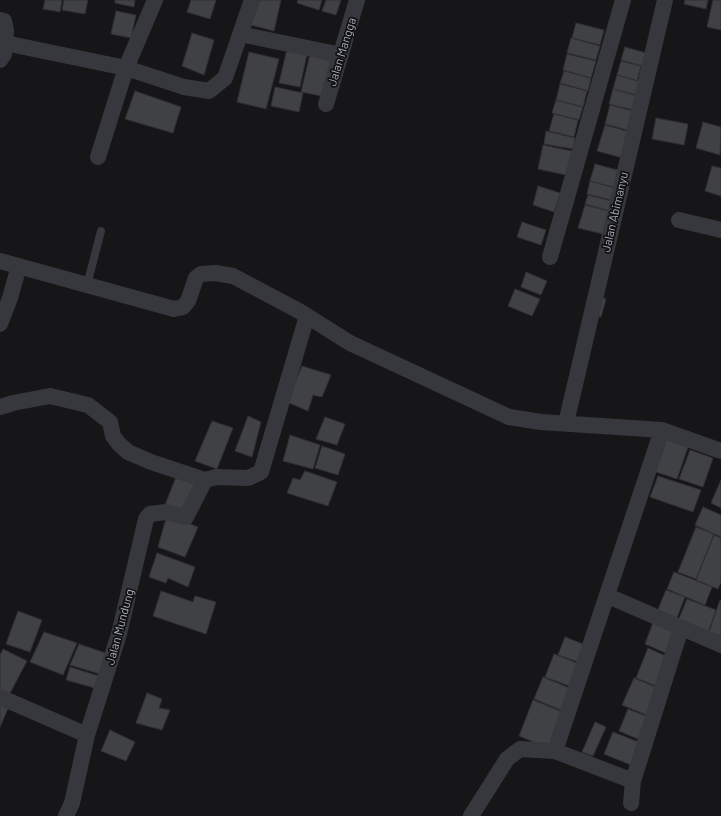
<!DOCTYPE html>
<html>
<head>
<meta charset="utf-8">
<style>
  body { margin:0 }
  canvas { display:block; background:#161618 }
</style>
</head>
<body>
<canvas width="721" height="816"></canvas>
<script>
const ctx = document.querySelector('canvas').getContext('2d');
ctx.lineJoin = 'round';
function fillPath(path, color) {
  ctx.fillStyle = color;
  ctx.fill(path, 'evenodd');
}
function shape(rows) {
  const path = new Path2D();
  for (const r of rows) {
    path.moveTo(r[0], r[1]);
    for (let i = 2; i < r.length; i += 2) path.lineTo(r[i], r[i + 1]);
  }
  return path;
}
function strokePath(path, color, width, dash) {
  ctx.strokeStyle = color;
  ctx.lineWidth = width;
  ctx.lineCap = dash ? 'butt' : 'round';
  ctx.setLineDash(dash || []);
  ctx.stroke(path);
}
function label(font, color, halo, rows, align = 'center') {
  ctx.font = font + ' Barlow,sans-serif';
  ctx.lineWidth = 3.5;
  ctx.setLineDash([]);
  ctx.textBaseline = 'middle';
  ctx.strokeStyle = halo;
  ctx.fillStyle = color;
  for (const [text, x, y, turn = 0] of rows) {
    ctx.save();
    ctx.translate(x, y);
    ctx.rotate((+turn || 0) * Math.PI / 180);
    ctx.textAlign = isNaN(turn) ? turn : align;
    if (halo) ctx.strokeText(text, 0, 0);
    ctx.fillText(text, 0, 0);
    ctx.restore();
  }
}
const building = shape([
  [45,0,62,0,60,12,43,9,45,0],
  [64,0,88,0,85,14,62,10,64,0],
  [115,0,135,0,134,7,115,3,115,0],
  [191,0,216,0,210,19,187,12,191,0],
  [257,0,281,0,274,31,251,25,257,0],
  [298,0,322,0,319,10,297,3,298,0],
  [326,0,341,0,336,15,322,11,326,0],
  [685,0,708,0,706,9,684,4,685,0],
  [713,0,721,0,721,30,707,27,713,0],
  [116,11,136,15,131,38,111,34,116,11],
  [576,23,604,30,600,45,572,38,576,23],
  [192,33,214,40,204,75,182,66,192,33],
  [571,38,600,46,596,60,567,53,571,38],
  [625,47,646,53,642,66,621,60,625,47],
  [287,49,307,54,300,87,279,83,287,49],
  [249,52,279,59,266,109,237,102,249,52],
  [310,54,331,59,322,96,301,92,310,54],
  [567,54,596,61,591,78,563,70,567,54],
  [621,61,641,66,637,81,617,75,621,61],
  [564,71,591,78,588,91,560,83,564,71],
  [617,75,645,83,641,96,613,89,617,75],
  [560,84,587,91,583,107,556,100,560,84],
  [275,87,303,93,299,112,271,106,275,87],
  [613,89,641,97,637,111,609,104,613,89],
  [135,91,181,107,173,133,125,119,135,91],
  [556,100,583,107,579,120,552,113,556,100],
  [610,105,636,112,631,131,605,124,610,105],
  [554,114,578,120,574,137,549,131,554,114],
  [656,118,688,124,684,145,652,139,656,118],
  [703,122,721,127,720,155,696,148,703,122],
  [605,125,630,132,623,158,597,151,605,125],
  [546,131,575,138,573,149,544,144,546,131],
  [543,145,572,151,566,175,538,169,543,145],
  [595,164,621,171,616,188,590,181,595,164],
  [712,166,721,168,721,196,705,191,712,166],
  [590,181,615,188,611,200,587,194,590,181],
  [538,186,560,193,554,212,533,205,538,186],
  [588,195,611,201,609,211,585,204,588,195],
  [585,205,610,211,603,234,578,228,585,205],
  [522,222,546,230,541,245,517,237,522,222],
  [526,272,547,281,541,295,521,287,526,272],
  [515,289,540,299,532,316,508,306,515,289],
  [597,296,606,299,601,317,592,315,597,296],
  [302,366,331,375,322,397,313,395,308,411,287,402,302,366],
  [248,416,261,422,252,457,235,451,248,416],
  [325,417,345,424,337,445,316,439,325,417],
  [212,421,233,428,217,469,195,461,212,421],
  [290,435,320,445,313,469,283,461,290,435],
  [664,439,688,447,677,479,653,471,664,439],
  [322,446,345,454,338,475,315,468,322,446],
  [690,450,713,458,703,487,679,479,690,450],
  [305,471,337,482,328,506,287,493,293,478,300,480,305,471],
  [178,472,198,478,184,513,165,505,178,472],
  [658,476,701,490,693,512,650,497,658,476],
  [721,480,721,508,711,503,721,480],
  [703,507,721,515,721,537,695,525,703,507],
  [167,515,198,527,185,557,158,547,167,515],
  [696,527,714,534,696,579,678,572,696,527],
  [714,535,721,538,721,582,718,589,696,580,714,535],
  [157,553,195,567,188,587,168,578,166,583,149,577,157,553],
  [674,572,712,587,705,605,667,589,674,572],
  [666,590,685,597,676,620,657,612,666,590],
  [161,591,193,602,195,596,216,602,206,634,153,616,161,591],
  [687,599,716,610,708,633,678,621,687,599],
  [720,600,721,601,721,636,709,632,720,600],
  [18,611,42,620,30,652,6,644,18,611],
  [654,620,678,630,668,654,645,644,654,620],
  [44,632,77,643,63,675,30,662,44,632],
  [565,637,588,646,581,663,558,655,565,637],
  [79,644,108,654,100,674,70,665,79,644],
  [648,648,668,657,656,686,636,678,648,648],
  [3,649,27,661,8,697,0,693,0,655,3,649],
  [554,654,582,665,572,687,545,677,554,654],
  [70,667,99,676,95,688,66,680,70,667],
  [543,677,572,689,563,711,534,699,543,677],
  [634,678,658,688,647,715,622,705,634,678],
  [147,693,162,699,159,708,170,710,162,730,136,723,147,693],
  [533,700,563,712,549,748,519,736,533,700],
  [0,701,9,706,0,727,0,701],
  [628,709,649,717,640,740,619,731,628,709],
  [595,722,606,727,593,756,582,752,595,722],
  [110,730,135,742,126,761,101,751,110,730],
  [613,732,641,743,631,765,604,754,613,732]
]);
const lane = shape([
  [87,285,101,231]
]);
const street = shape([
  [0,20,4,21,6,31,4,54,0,60],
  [240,34,341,55],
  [5,43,126,68,155,0],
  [326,104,357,0],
  [98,157,126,68,184,87,209,91,225,78,252,0],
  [679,220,721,230],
  [550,257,623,0],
  [0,261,174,309,183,307,188,301,196,278,201,274,215,273,233,276,299,311,350,343,509,417,541,422,662,430],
  [0,324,10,298,19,266],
  [0,407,13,403,50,396,88,405,110,422,113,436,119,444,128,452,151,462,205,480],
  [566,423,665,0],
  [205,480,216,477,248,478,261,472,307,316],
  [608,596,721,645],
  [0,697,87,735],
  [555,751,662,430,721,451],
  [631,803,633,781,681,628],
  [66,816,72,803,87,735,119,634,146,519,150,514,166,512,186,517,205,480],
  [471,816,507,759,520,749,555,751,633,781]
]);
const streetNames = [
  ["Jalan Mangga",342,52,-73],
  ["Jalan Abimanyu",615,212,-77],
  ["Jalan Mundung",120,627,-75]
];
fillPath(building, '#404145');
strokePath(building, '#303034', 1);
strokePath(lane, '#37383d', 8);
strokePath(street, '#37383d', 16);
label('12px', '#a8adb8', '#111113', streetNames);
</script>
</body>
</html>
